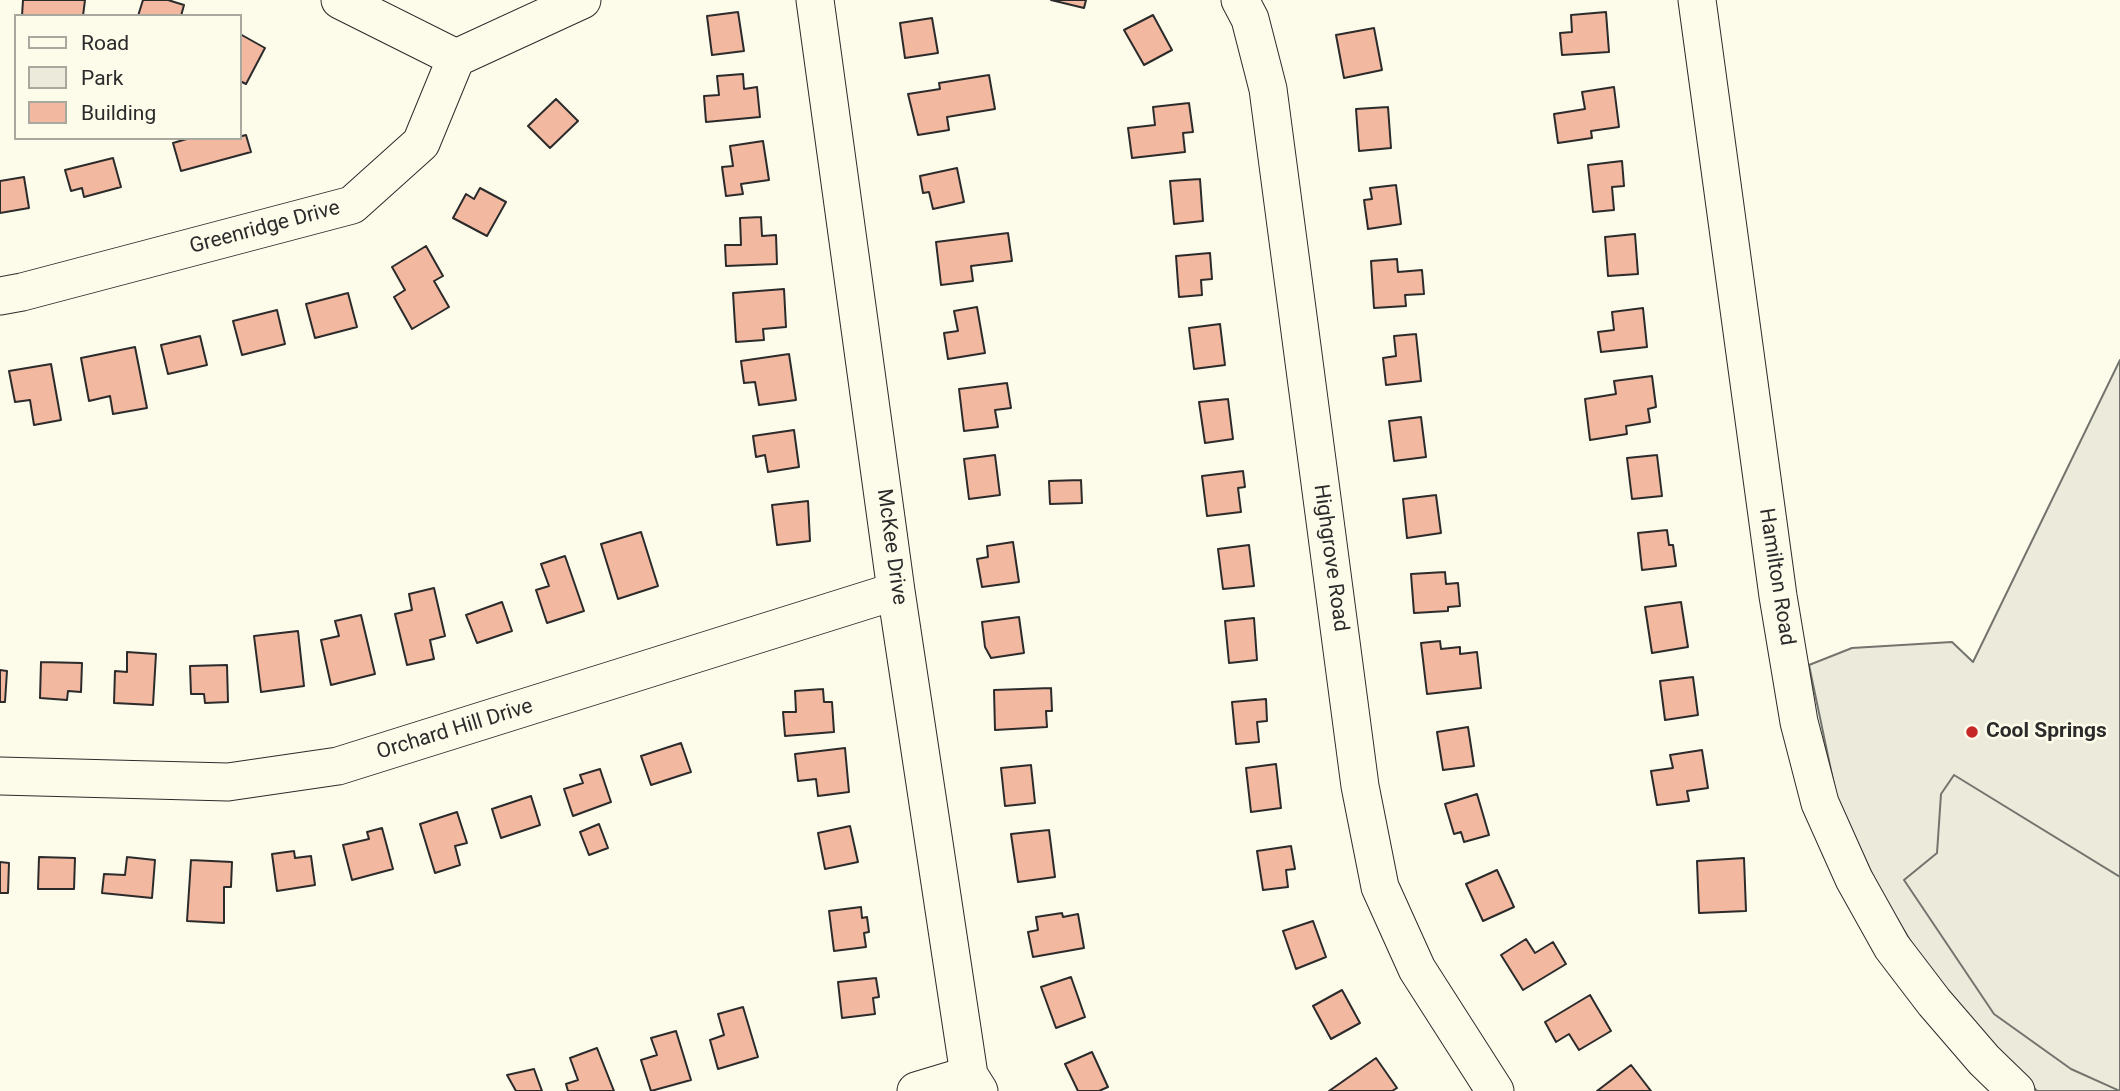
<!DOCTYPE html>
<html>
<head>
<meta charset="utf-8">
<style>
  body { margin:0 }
  #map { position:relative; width:2120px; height:1091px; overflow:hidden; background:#fdfbea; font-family:Roboto,sans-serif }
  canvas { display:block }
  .legend { position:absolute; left:14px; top:14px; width:228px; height:126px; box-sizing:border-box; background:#fdfbea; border:2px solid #a9a89e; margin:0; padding:9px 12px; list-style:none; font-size:21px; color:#2b2b2b }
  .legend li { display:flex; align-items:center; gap:14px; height:35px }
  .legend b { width:35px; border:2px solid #a9a89e }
</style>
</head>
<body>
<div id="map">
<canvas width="2120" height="1091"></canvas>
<ul class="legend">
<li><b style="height:9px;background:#fdfbea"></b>Road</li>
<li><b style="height:19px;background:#ecebdb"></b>Park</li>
<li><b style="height:19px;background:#f2b8a0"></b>Building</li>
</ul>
</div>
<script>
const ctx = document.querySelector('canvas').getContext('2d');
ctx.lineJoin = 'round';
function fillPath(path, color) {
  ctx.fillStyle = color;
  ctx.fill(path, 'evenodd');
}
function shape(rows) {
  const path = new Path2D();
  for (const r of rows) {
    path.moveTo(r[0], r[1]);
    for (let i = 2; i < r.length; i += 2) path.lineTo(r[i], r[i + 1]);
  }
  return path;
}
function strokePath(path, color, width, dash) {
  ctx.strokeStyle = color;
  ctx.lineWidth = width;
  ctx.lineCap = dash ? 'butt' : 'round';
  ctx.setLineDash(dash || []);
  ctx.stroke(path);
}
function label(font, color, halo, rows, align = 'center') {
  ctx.font = font + ' Roboto,sans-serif';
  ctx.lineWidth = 5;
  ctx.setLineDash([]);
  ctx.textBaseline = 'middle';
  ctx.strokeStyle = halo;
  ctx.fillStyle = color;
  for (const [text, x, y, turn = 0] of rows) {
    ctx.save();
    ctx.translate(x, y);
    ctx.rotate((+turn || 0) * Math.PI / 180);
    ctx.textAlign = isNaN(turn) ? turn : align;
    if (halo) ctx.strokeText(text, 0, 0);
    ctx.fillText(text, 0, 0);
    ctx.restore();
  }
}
const green = shape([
  [2120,360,2120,1091,2037,1091,1940,990,1879,889,1837,799,1809,665,1852,648,1952,642,1973,662,2120,360]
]);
const parking = shape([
  [1954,775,2120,877,2120,1091,2071,1069,1994,1014,1904,880,1937,853,1941,794,1954,775]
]);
const building = shape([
  [23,0,85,0,83,16,22,16,23,0],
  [143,0,168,0,184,5,181,16,138,16,143,0],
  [1051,0,1086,0,1084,8,1051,0],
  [738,12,744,51,712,55,707,16,738,12],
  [1606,12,1609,52,1562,55,1560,33,1572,32,1571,15,1606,12],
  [1153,15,1172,50,1144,65,1124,30,1153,15],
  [932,18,938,53,905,58,900,23,932,18],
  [1374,28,1382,70,1344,78,1336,35,1374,28],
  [240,34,265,48,246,84,240,81,240,34],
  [743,74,744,89,757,87,760,117,706,122,704,96,719,95,717,76,743,74],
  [989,75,995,109,947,117,949,130,918,135,908,94,940,89,939,83,989,75],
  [1614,87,1619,127,1591,131,1592,138,1558,143,1554,114,1585,109,1582,92,1614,87],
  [556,99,578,121,550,148,528,126,556,99],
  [1189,103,1193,132,1183,133,1185,152,1132,158,1128,128,1155,125,1153,107,1189,103],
  [1388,107,1391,148,1359,151,1356,109,1388,107],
  [246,135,251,152,181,171,173,143,190,138,230,139,246,135],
  [763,141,769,180,741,184,743,194,726,196,722,167,733,166,730,146,763,141],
  [113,158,121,187,84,197,82,188,71,191,65,170,113,158],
  [1622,161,1624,186,1612,187,1614,210,1593,212,1588,165,1622,161],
  [957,168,964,202,933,209,929,192,923,193,920,176,957,168],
  [24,177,29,208,0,213,0,181,24,177],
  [1200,179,1203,221,1174,224,1170,181,1200,179],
  [1396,185,1401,224,1368,229,1364,200,1372,199,1370,188,1396,185],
  [480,188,506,202,487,236,453,218,466,194,474,199,480,188],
  [761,217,762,236,776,235,777,264,726,266,725,245,741,245,740,218,761,217],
  [1008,233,1012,261,971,266,973,281,941,285,936,242,1008,233],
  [1635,234,1638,274,1608,276,1605,237,1635,234],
  [426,246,443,276,434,281,449,307,412,329,394,297,405,290,392,267,426,246],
  [1210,253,1212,279,1201,280,1202,295,1179,297,1176,256,1210,253],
  [1397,259,1398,272,1422,270,1424,294,1405,295,1406,306,1374,308,1371,261,1397,259],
  [784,289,786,327,763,329,764,340,736,342,733,293,784,289],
  [348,293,357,327,315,338,306,304,348,293],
  [977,307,985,353,948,359,944,333,958,331,954,311,977,307],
  [1643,308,1647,347,1601,352,1598,332,1614,330,1612,312,1643,308],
  [277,310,285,344,242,355,233,321,277,310],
  [1220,324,1225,365,1194,369,1189,328,1220,324],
  [1416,334,1421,381,1386,385,1383,358,1396,356,1394,336,1416,334],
  [200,336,207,365,168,374,161,345,200,336],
  [135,347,147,408,113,414,110,396,89,401,81,358,135,347],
  [789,354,796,400,759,405,755,382,744,383,741,361,789,354],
  [51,364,61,420,34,425,30,400,15,402,9,371,51,364],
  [1652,376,1656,407,1648,409,1650,422,1626,426,1627,434,1590,440,1585,399,1616,394,1614,381,1652,376],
  [1007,383,1011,408,995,410,998,427,964,431,959,389,1007,383],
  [1228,399,1233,439,1205,443,1199,402,1228,399],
  [1421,417,1426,457,1394,461,1389,421,1421,417],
  [794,430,799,467,768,472,765,455,756,457,753,436,794,430],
  [995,455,1000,495,969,499,964,459,995,455],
  [1657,455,1662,496,1632,499,1627,458,1657,455],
  [1243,471,1245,487,1238,488,1241,512,1207,516,1202,476,1243,471],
  [1081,480,1082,503,1050,504,1049,481,1081,480],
  [1436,495,1441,533,1407,538,1403,499,1436,495],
  [808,501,810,541,777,545,772,505,808,501],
  [1667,530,1669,545,1673,545,1676,566,1642,570,1638,533,1667,530],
  [641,532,658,586,618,599,601,544,641,532],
  [1013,542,1019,582,982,587,977,559,988,557,987,546,1013,542],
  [1249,545,1254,586,1223,589,1218,549,1249,545],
  [565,556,584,611,547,623,536,590,549,586,541,564,565,556],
  [1445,572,1446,584,1458,583,1460,606,1448,607,1448,611,1414,613,1411,574,1445,572],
  [434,588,445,636,430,640,434,659,407,665,395,614,412,610,409,594,434,588],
  [502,602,512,631,477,643,466,615,502,602],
  [1681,602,1688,647,1652,653,1645,607,1681,602],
  [361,615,375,674,331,685,321,640,339,636,335,621,361,615],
  [1019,617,1024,653,991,658,985,647,982,622,1019,617],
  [1254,618,1257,660,1229,663,1225,621,1254,618],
  [298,631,304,686,261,692,254,636,298,631],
  [1440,641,1441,649,1460,647,1460,654,1477,652,1481,688,1427,694,1421,643,1440,641],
  [127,652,156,654,153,705,114,703,115,671,127,672,127,652],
  [41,662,82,663,81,692,68,691,67,700,40,698,41,662],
  [227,665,228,702,205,703,204,694,191,694,190,666,227,665],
  [0,670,7,671,5,702,0,702,0,670],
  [1693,677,1698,715,1665,720,1660,681,1693,677],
  [1051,688,1052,711,1046,711,1047,727,995,730,994,690,1051,688],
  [823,689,824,702,832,702,834,732,785,736,783,712,796,712,795,691,823,689],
  [1266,699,1267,721,1257,722,1259,742,1236,744,1232,702,1266,699],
  [1468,727,1474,766,1443,770,1437,732,1468,727],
  [681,743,691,772,651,785,641,756,681,743],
  [845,748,849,792,818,796,816,779,798,781,795,754,845,748],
  [1702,750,1708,788,1687,791,1689,801,1657,805,1651,771,1673,768,1670,755,1702,750],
  [1276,764,1281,808,1251,812,1246,768,1276,764],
  [1031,765,1035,803,1005,806,1001,768,1031,765],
  [600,769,611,802,573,816,564,789,583,783,580,775,600,769],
  [1477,794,1489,835,1464,842,1461,832,1454,834,1445,804,1477,794],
  [531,796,540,825,501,838,492,809,531,796],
  [457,812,467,843,455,846,460,865,435,873,420,824,457,812],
  [599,824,608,848,589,855,580,832,599,824],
  [850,826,858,862,825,869,818,833,850,826],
  [382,828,393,869,352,880,343,845,369,839,367,832,382,828],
  [1049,830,1055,877,1018,882,1011,834,1049,830],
  [1291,846,1295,869,1286,870,1288,887,1263,890,1257,851,1291,846],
  [294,851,295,858,311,856,315,885,277,891,272,854,294,851],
  [39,857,75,858,74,889,38,889,39,857],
  [127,857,155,860,152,898,102,893,104,874,125,875,127,857],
  [1744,858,1746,911,1699,913,1697,861,1744,858],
  [191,860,232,862,231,887,224,887,224,923,187,921,191,860],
  [0,862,9,863,8,893,0,893,0,862],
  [1497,870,1514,907,1483,921,1466,884,1497,870],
  [861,907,862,918,867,917,869,932,864,933,866,947,834,951,829,911,861,907],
  [1062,913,1063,917,1078,914,1084,948,1033,957,1028,932,1038,930,1036,917,1062,913],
  [1313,921,1326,957,1296,969,1283,931,1313,921],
  [1526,939,1535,953,1553,942,1566,964,1523,990,1501,955,1526,939],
  [1071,977,1085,1017,1056,1028,1041,987,1071,977],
  [876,978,879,997,873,998,875,1014,842,1018,838,982,876,978],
  [1342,990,1360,1023,1331,1039,1313,1006,1342,990],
  [1590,995,1611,1031,1579,1050,1569,1034,1556,1042,1545,1022,1590,995],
  [743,1007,758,1057,718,1069,710,1040,724,1035,718,1014,743,1007],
  [676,1031,691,1080,651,1091,641,1060,657,1055,651,1038,676,1031],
  [597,1048,614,1091,568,1091,566,1084,578,1080,570,1058,597,1048],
  [1092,1052,1108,1087,1099,1091,1078,1091,1065,1064,1092,1052],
  [1376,1058,1397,1088,1392,1091,1329,1091,1376,1058],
  [1631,1065,1651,1091,1597,1091,1631,1065],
  [534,1069,542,1091,516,1091,507,1075,534,1069]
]);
const minor = shape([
  [340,0,456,58,582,0],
  [815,0,896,591,969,1075,979,1091],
  [1240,0,1250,19,1268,89,1360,786,1380,887,1417,969,1495,1091],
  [1697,0,1778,596,1799,722,1820,803,1854,879,1892,947,1934,1002,1984,1060,2016,1091],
  [0,296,22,292,352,205,421,143,456,58],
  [0,776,228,782,338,766,896,591],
  [916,1091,969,1075]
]);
const markers = [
  [1972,732,7,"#c62828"]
];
const streetNames = [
  ["Greenridge Drive",265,228,-15],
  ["McKee Drive",891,547,82],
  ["Highgrove Road",1330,558,82],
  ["Hamilton Road",1776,577,81],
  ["Orchard Hill Drive",455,730,-17]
];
const poiNames = [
  ["Cool Springs",1986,732]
];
fillPath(green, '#ecebdb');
strokePath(green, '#74746e', 2);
fillPath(parking, '#eceadb');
strokePath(parking, '#74746e', 2);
fillPath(building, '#f2b8a0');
strokePath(building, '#2b2b2b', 2);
strokePath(minor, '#2b2b2b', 39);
strokePath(minor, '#fdfbea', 37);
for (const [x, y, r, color] of markers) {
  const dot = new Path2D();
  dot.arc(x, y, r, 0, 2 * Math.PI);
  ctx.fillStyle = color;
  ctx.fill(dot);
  strokePath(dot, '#fdfbea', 2.5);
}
label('21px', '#2b2b2b', '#fdfbea', streetNames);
label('bold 21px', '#2b2b2b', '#fdfbea', poiNames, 'left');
</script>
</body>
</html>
